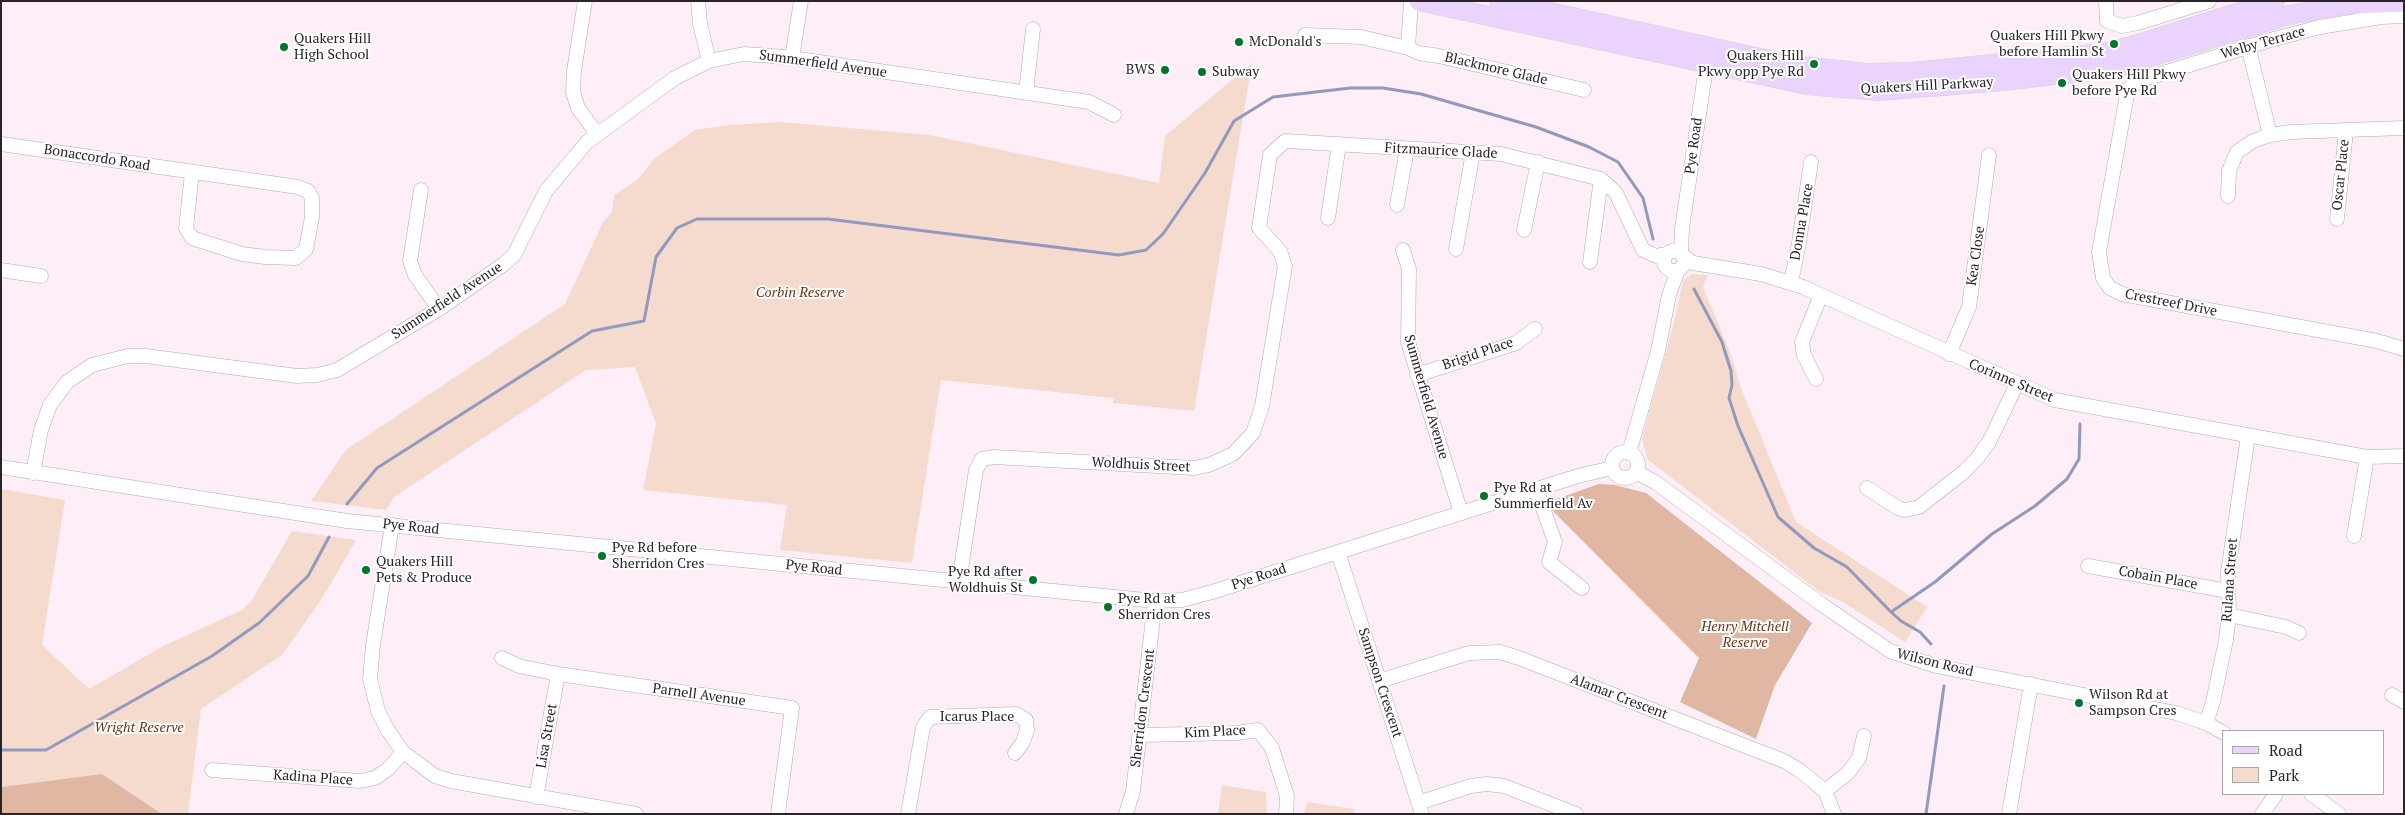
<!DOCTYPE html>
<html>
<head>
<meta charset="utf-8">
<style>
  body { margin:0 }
  #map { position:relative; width:2405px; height:815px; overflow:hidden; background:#fdeef7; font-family:"PT Serif",serif }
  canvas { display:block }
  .frame { position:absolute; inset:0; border:2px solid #292427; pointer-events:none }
  .legend { position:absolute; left:2222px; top:730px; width:162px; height:65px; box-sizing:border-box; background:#fff; border:1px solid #a9a7a9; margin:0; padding:6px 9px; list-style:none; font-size:15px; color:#292427 }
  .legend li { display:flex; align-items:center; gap:10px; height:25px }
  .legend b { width:25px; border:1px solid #a9a7a9 }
</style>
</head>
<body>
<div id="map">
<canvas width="2405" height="815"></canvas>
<div class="frame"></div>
<ul class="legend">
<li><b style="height:6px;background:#ead4fd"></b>Road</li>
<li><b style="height:14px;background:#f5dbce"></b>Park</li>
</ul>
</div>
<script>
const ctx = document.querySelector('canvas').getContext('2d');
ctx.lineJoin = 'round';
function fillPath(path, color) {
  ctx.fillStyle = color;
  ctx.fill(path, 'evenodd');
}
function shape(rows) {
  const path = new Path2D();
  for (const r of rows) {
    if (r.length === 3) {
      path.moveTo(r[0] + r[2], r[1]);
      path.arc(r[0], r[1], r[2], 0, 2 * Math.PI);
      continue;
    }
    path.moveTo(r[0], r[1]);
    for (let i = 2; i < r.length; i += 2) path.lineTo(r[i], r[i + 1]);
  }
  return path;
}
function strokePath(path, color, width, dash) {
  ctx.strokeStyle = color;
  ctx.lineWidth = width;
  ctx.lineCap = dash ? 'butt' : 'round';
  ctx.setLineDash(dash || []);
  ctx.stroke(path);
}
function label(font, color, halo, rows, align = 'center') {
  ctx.font = font + ' "PT Serif",serif';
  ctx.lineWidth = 4;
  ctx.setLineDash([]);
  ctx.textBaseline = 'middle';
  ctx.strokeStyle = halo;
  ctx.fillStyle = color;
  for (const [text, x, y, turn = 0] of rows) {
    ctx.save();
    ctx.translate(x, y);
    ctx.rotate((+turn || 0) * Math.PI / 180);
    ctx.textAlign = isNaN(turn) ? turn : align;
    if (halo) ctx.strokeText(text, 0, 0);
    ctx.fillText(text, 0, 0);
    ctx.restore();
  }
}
const green = shape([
  [1252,63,1194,411,1113,403,1113,398,941,380,912,563,780,550,787,505,643,490,656,424,635,367,586,370,394,497,386,510,311,501,346,450,565,304,603,222,612,212,614,195,637,180,655,158,695,130,730,125,780,122,930,135,1159,183,1165,136],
  [1691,274,1708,275,1703,287,1730,352,1741,388,1796,522,1927,607,1905,642,1843,602,1820,592,1647,459,1642,438,1673,327,1683,281],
  [1,489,65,500,42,645,89,689,165,645,242,610,251,602,292,531,356,540,321,600,282,655,201,709,188,814,162,814,102,774,1,787],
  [1222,785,1266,792,1267,814,1218,814],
  [1307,802,1353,809,1355,814,1304,814]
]);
const forest = shape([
  [1599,484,1615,485,1646,493,1812,623,1775,685,1756,739,1680,702,1699,658,1545,503],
  [102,774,162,814,1,814,1,787]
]);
const stream = shape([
  [1694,289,1722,342,1731,371,1732,385,1729,398,1738,426,1778,517,1814,548,1847,567,1891,612,1901,621,1920,632,1931,644],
  [347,504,377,468,592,331,644,321,656,257,677,228,697,219,828,219,1119,255,1146,250,1163,234,1205,173,1234,121,1273,97,1350,88,1383,88,1421,94,1536,127,1589,147,1618,162,1643,198,1653,239],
  [1891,612,1935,582,1992,534,2035,506,2067,479,2079,459,2080,424],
  [1,750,46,750,212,656,259,623,308,576,329,537],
  [1926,814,1944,686]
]);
const minor = shape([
  [585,1,574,71,573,92,578,108,597,134],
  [698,1,700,24,709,61],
  [2106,1,2107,21,2122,26,2138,23,2209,1],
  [2404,16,2381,17,2320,27,2270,40,2141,80,2128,89,2099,252,2103,278,2110,288,2122,294,2377,341,2404,349],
  [1305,35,1361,37,1408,48,1419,53,1439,56,1584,90],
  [2248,46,2270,135],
  [1408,48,1411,1],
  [792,58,801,1],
  [1026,92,1033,29],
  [1,144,298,187,308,191,312,198,312,217,306,249,296,258,265,257,242,254,192,238,186,228,192,173],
  [421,190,410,261,415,275,439,309],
  [2228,196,2229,171,2237,152,2253,141,2270,135,2291,132,2404,128],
  [1397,205,1407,149],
  [1328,218,1339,144],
  [2337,219,2346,131],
  [1524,230,1538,162],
  [1456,249,1473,152],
  [1403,250,1409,269,1408,342,1461,513],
  [1674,261,10],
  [1681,254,1682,228,1708,54],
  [1683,256,1693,263,1761,274,1803,287,2055,400,2367,457,2404,456],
  [1590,262,1601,179],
  [1,270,41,276],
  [1791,282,1799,243,1811,162],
  [1949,354,1969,307,1989,155],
  [1417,375,1516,343,1535,329],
  [1816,379,1804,355,1802,342,1821,295],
  [1625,465,13],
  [1629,453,1658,351,1669,295,1678,270],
  [1,467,347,521,1155,601,1182,600,1212,592,1578,476,1612,468],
  [1636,472,1655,482,1821,604,1890,651,1936,666,2176,713,2206,723,2224,733],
  [33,473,41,430,50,405,67,382,92,365,128,356,146,356,297,376,317,375,337,370,439,309,504,264,514,255,546,191,587,142,675,78,709,61,744,54,785,57,1089,102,1114,115],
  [1867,488,1898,508,1905,510,1919,507,1965,471,1978,457,1989,442,2017,384],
  [1536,489,1555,542,1549,562,1582,588],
  [392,525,373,645,370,679,378,711,387,729,403,752,435,776,451,781,636,814],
  [2354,536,2367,457],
  [1338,552,1422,814],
  [2088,566,2228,591],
  [959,582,976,470,982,459,994,457,1194,468,1209,465,1233,454,1253,433,1262,406,1285,266,1280,251,1259,228,1270,155,1285,141,1501,154,1601,179,1616,193,1643,250,1656,256,1667,254],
  [2229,615,2286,627,2299,633],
  [502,658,519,666,558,674,792,708,778,814],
  [1379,681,1469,653,1500,652,1519,658,1784,761,1799,770,1825,791,1834,814],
  [2392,695,2404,702],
  [2206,723,2213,702,2226,640,2229,615,2228,572,2248,436],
  [1140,735,1237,733,1258,730,1272,748,1287,796,1286,814],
  [212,770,360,781,375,778,388,769,403,752],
  [1825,791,1848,773,1859,758,1864,736],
  [2311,794,2339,814],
  [536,797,558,674],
  [1418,803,1471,786,1487,784,1504,786,1576,814],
  [908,814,923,727,930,717,1016,714,1026,720,1027,730,1023,742,1015,753],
  [1126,814,1133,791,1155,601],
  [2009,814,2031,684],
  [2262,814,2276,794]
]);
const major = shape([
  [1419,1,1807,85,1879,91,2003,81,2115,68,2289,15,2352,4,2404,2],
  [1499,1,1792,65,1866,73,1912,72,2104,53,2135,45,2275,1]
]);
const markers = [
  [1239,42,5,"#00762b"],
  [2114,44,5,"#00762b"],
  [284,47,5,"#00762b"],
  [1814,64,5,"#00762b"],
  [1165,70,5,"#00762b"],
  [1202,72,5,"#00762b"],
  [2062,83,5,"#00762b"],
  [1484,496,5,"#00762b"],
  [602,556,5,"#00762b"],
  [366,570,5,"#00762b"],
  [1033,580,5,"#00762b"],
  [1108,607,5,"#00762b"],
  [2079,703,5,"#00762b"]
];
const poiNames = [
  ["Quakers Hill Pkwy",2104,36,"right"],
  ["before Hamlin St",2104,52,"right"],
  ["Quakers Hill",294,39],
  ["High School",294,55],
  ["McDonald's",1249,42],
  ["Quakers Hill",1804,56,"right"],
  ["Pkwy opp Pye Rd",1804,72,"right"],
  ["BWS",1155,70,"right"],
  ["Subway",1212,72],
  ["Quakers Hill Pkwy",2072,75],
  ["before Pye Rd",2072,91],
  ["Pye Rd at",1494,488],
  ["Summerfield Av",1494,504],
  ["Pye Rd before",612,548],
  ["Sherridon Cres",612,564],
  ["Quakers Hill",376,562],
  ["Pets & Produce",376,578],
  ["Pye Rd after",1023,572,"right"],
  ["Woldhuis St",1023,588,"right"],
  ["Pye Rd at",1118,599],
  ["Sherridon Cres",1118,615],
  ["Wilson Rd at",2089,695],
  ["Sampson Cres",2089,711]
];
const streetNames = [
  ["Welby Terrace",2263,43,-16],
  ["Summerfield Avenue",823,64,8],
  ["Blackmore Glade",1496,69,13],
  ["Quakers Hill Parkway",1927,86,-3],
  ["Pye Road",1694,146,-82],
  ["Fitzmaurice Glade",1441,151,3],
  ["Bonaccordo Road",97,158,9],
  ["Oscar Place",2341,175,-84],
  ["Donna Place",1802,222,-80],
  ["Kea Close",1976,256,-82],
  ["Summerfield Avenue",447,301,-33],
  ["Crestreef Drive",2171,303,11],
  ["Brigid Place",1478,354,-19],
  ["Corinne Street",2011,381,23],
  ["Summerfield Avenue",1426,397,74],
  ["Woldhuis Street",1141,465,3],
  ["Pye Road",411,527,6],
  ["Pye Road",814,568,6],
  ["Pye Road",1259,577,-18],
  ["Cobain Place",2158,578,10],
  ["Rulana Street",2230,580,-86],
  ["Wilson Road",1935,663,14],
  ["Sampson Crescent",1380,683,72],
  ["Parnell Avenue",699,695,8],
  ["Alamar Crescent",1619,697,21],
  ["Sherridon Crescent",1143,708,-83],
  ["Icarus Place",977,717],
  ["Kim Place",1215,732,-3],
  ["Lisa Street",547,736,-80],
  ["Kadina Place",313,778,4]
];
const parkNames = [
  ["Corbin Reserve",800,293],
  ["Henry Mitchell",1745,627],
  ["Reserve",1745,643],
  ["Wright Reserve",139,728]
];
fillPath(green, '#f5dbce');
fillPath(forest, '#e0b7a2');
strokePath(stream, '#9199bf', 3);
strokePath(minor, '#b6a7b0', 15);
strokePath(major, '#d4d3d4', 20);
strokePath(minor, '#fff', 14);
strokePath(major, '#ead4fd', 19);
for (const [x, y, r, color] of markers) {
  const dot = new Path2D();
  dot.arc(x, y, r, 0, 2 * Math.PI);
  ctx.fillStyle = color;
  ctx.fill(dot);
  strokePath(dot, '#fff', 2);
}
label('14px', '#292427', '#fff', poiNames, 'left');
label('14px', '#292427', '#fff', streetNames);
label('italic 14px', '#693516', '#fff', parkNames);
</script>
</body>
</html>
